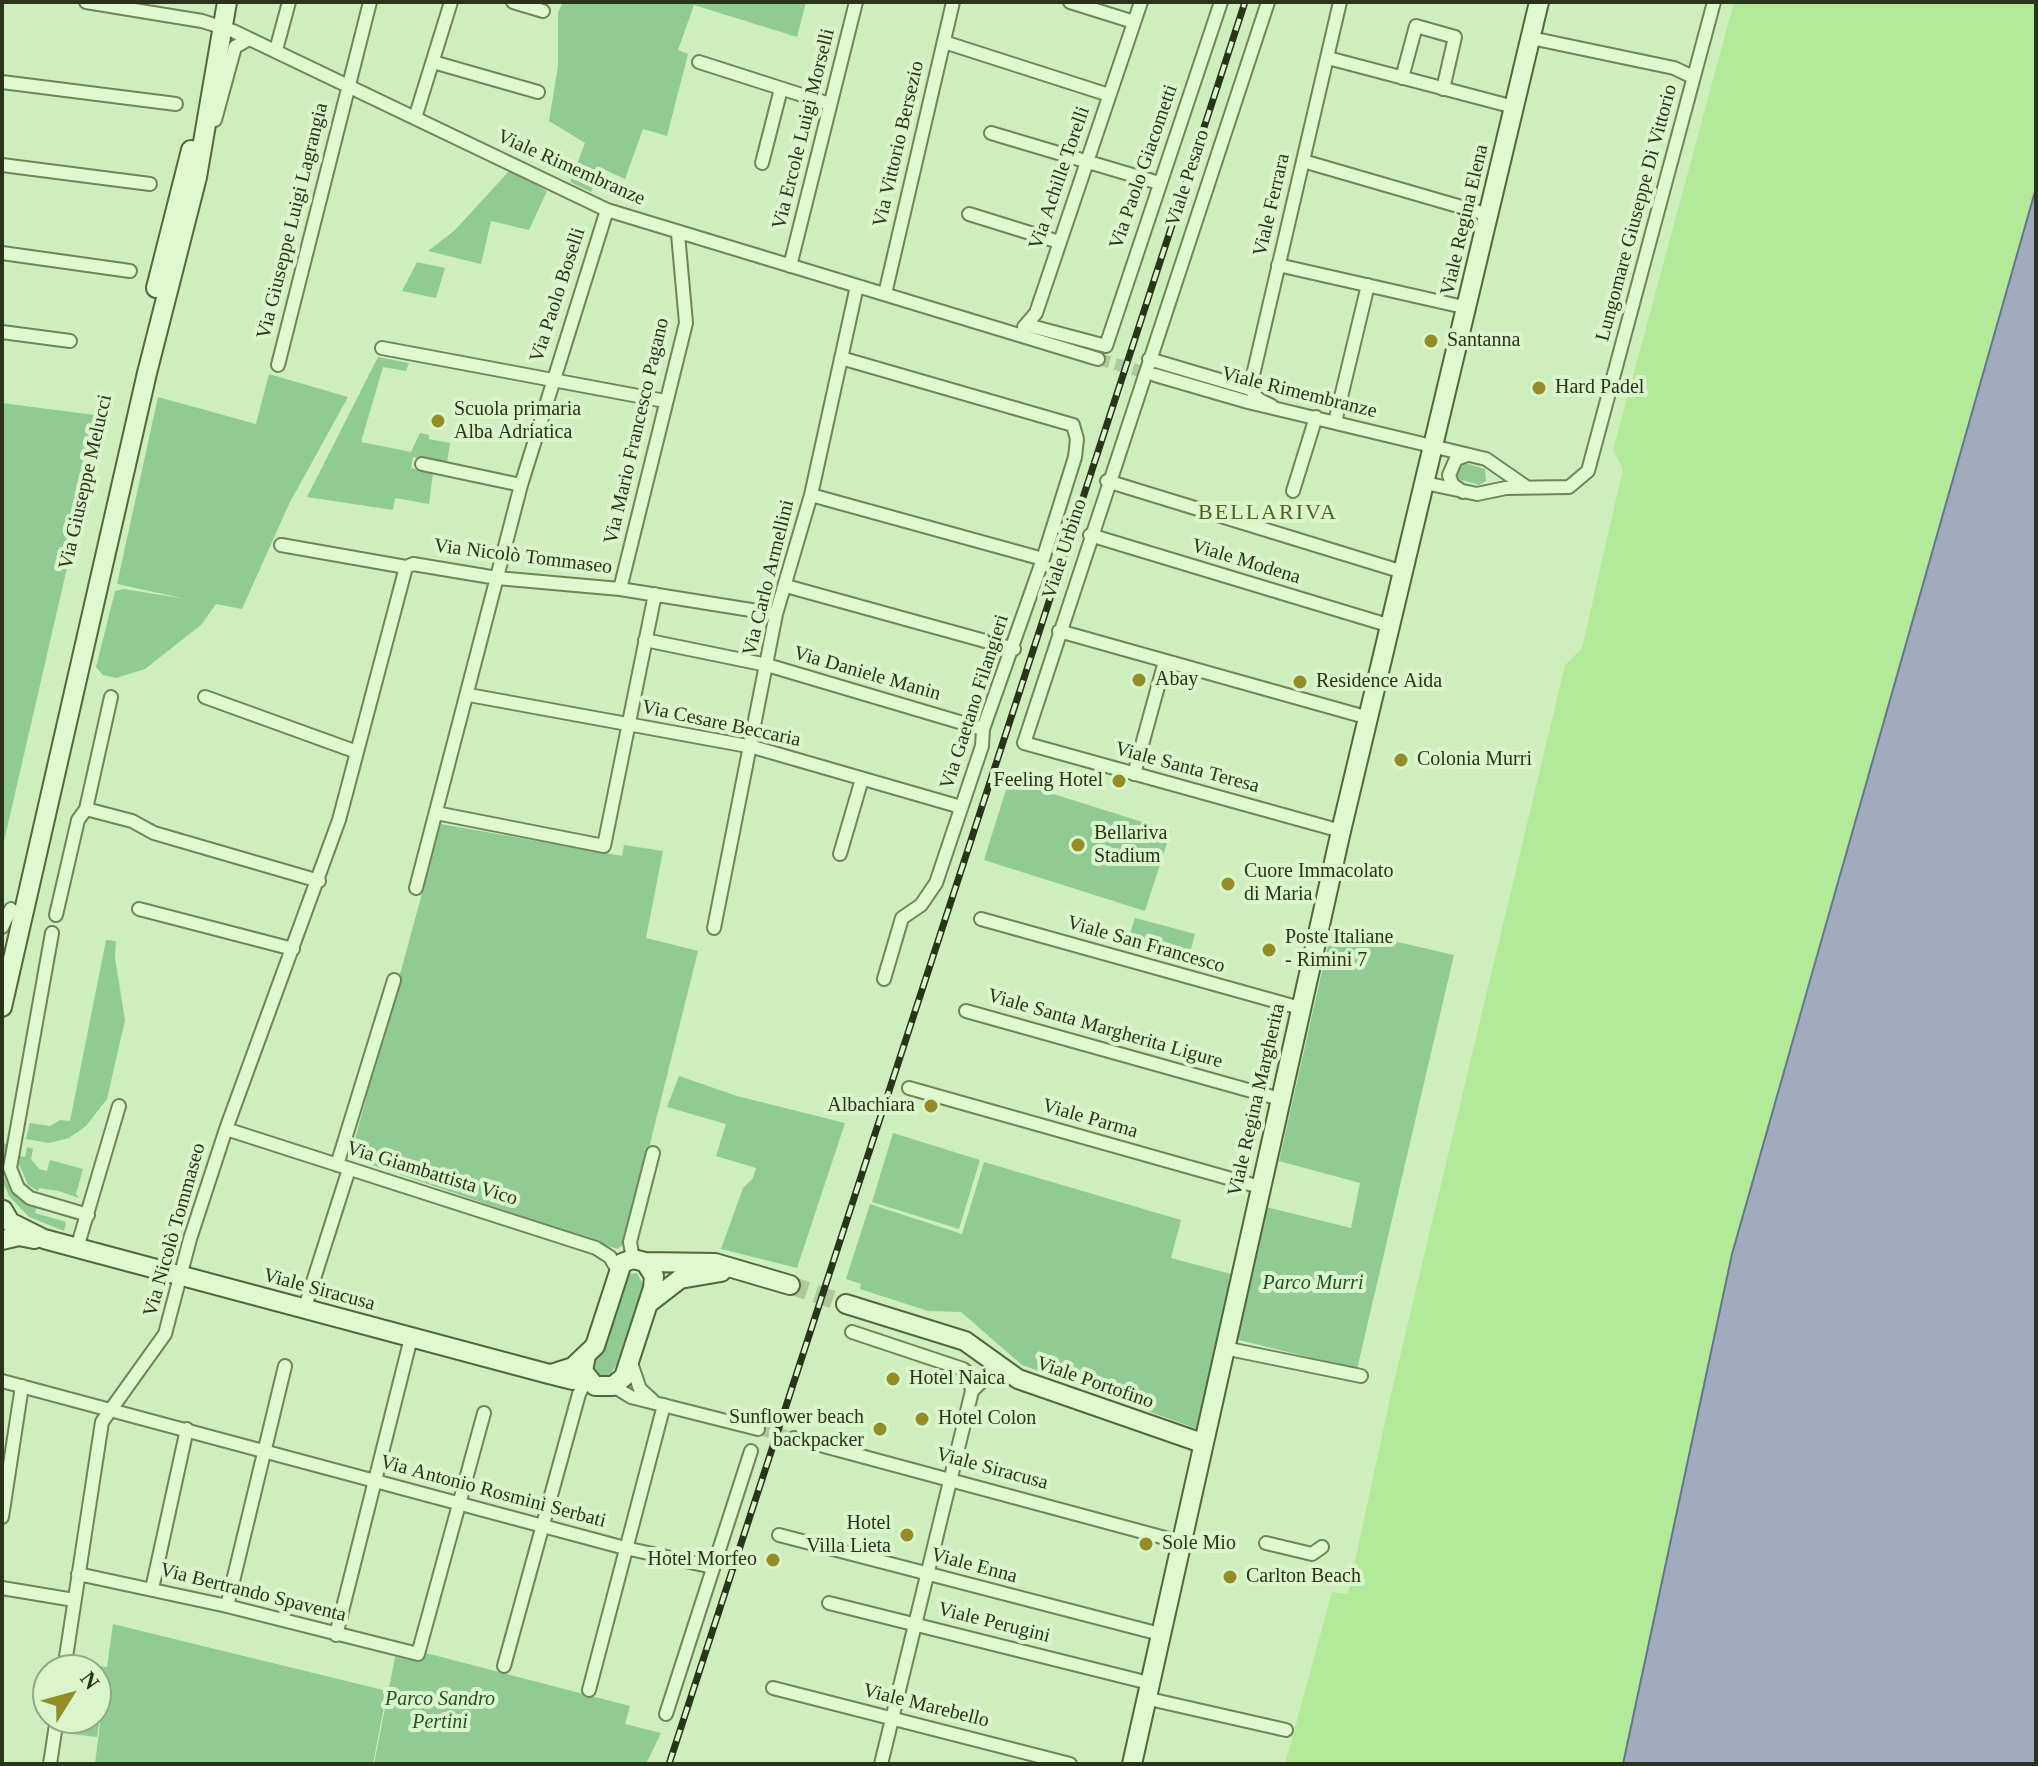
<!DOCTYPE html>
<html>
<head>
<meta charset="utf-8">
<style>
  body { margin:0 }
  #map { position:relative; width:2038px; height:1766px; overflow:hidden; background:#ceeebd; font-family:"Times New Roman",serif }
  canvas { display:block }
  .frame { position:absolute; inset:0; border:4px solid #29341b; pointer-events:none }
  .north { position:absolute; left:32px; top:1654px; width:80px; height:80px; box-sizing:border-box; background:#daf5cc; border:2px solid #93a885; border-radius:50%; rotate:53deg; font-size:22px; font-weight:700; line-height:32px; text-align:center; color:#29341b }
  .north::after { content:''; display:block; margin:auto; width:28px; height:36px; background:#948d26; clip-path:polygon(50% 0,100% 100%,50% 72%,0 100%) }
</style>
</head>
<body>
<div id="map">
<canvas width="2038" height="1766"></canvas>
<div class="frame"></div>
<div class="north">N</div>
</div>
<script>
const ctx = document.querySelector('canvas').getContext('2d');
ctx.lineJoin = 'round';
function fillPath(path, color) {
  ctx.fillStyle = color;
  ctx.fill(path, 'evenodd');
}
function shape(rows) {
  const path = new Path2D();
  for (const r of rows) {
    path.moveTo(r[0], r[1]);
    for (let i = 2; i < r.length; i += 2) path.lineTo(r[i], r[i + 1]);
  }
  return path;
}
function strokePath(path, color, width, dash) {
  ctx.strokeStyle = color;
  ctx.lineWidth = width;
  ctx.lineCap = dash ? 'butt' : 'round';
  ctx.setLineDash(dash || []);
  ctx.stroke(path);
}
function label(font, color, halo, rows, align = 'center') {
  ctx.font = font + ' "Times New Roman",serif';
  ctx.lineWidth = 8;
  ctx.setLineDash([]);
  ctx.textBaseline = 'middle';
  ctx.strokeStyle = halo;
  ctx.fillStyle = color;
  for (const [text, x, y, turn = 0] of rows) {
    ctx.save();
    ctx.translate(x, y);
    ctx.rotate((+turn || 0) * Math.PI / 180);
    ctx.textAlign = isNaN(turn) ? turn : align;
    if (halo) ctx.strokeText(text, 0, 0);
    ctx.fillText(text, 0, 0);
    ctx.restore();
  }
}
const green = shape([
  [563,2,806,2,797,37,694,5,678,50,688,54,667,136,643,129,625,179,601,168,591,192,570,182,585,143,549,121,558,66,558,12],
  [510,170,547,191,529,230,491,221,481,264,428,251,455,230],
  [417,262,445,268,436,298,402,291],
  [378,357,409,363,406,371,383,367,361,442,411,452,420,433,429,435,429,439,450,443,447,463,413,457,411,468,433,473,429,504,395,498,393,510,307,497],
  [269,374,348,397,289,504,242,609,216,604,201,625,145,669,116,678,103,675,96,667,115,591,124,589,186,599,117,584,158,397,256,424],
  [2,403,102,416,2,850],
  [1465,463,1485,469,1486,481,1479,485,1458,479,1455,470],
  [1009,780,1171,831,1145,911,984,860],
  [441,824,622,856,624,845,663,851,646,938,698,951,625,1244,617,1249,358,1160,352,1150],
  [1135,918,1195,934,1187,964,1126,947],
  [1332,927,1454,955,1357,1369,1235,1339,1266,1207,1351,1228,1360,1183,1279,1161],
  [106,940,116,941,115,958,125,1020,107,1099,86,1126,69,1138,49,1143,26,1139,30,1123,50,1126,60,1120,70,1121],
  [679,1076,737,1096,845,1123,797,1268,721,1249,743,1188,753,1178,756,1168,716,1156,726,1124,667,1107],
  [893,1133,980,1160,959,1229,872,1202],
  [2,1143,6,1144,4,1177,11,1190,21,1201,37,1207,35,1213,66,1222,64,1231,29,1217,9,1196,2,1179],
  [27,1147,33,1149,31,1159,39,1169,47,1171,50,1160,83,1169,76,1194,79,1198,58,1191,39,1188,38,1191,28,1185,19,1164,20,1156,25,1157],
  [984,1162,1181,1220,1171,1258,1231,1274,1197,1429,1022,1365,961,1312,928,1311,860,1289,861,1284,846,1279,870,1204,962,1234],
  [637,1273,643,1284,617,1363,611,1374,601,1377,595,1373,594,1362,608,1341,625,1279,628,1274],
  [113,1624,387,1691,373,1764,95,1764,104,1690,97,1737,63,1733,65,1718,96,1718,96,1670,72,1670,73,1662,107,1667],
  [422,1652,630,1706,625,1724,661,1733,646,1764,374,1764,395,1657,420,1662]
]);
const sand = shape([
  [1734,2,2036,2,2036,188,1732,1254,1623,1764,1285,1764,1332,1592,1348,1594,1391,1394,1565,665,1582,648,1623,469,1613,450]
]);
const water = shape([
  [2036,188,2036,1764,1623,1764,1732,1254,2036,188]
]);
const streetTunnel = shape([
  [1098,359,1153,375],
  [758,1429,794,1438]
]);
const secondaryTunnel = shape([
  [790,1285,846,1304]
]);
const street = shape([
  [86,2,202,21,233,31,607,210,1098,359],
  [513,2,543,11],
  [1070,2,1134,22],
  [1268,2,1024,743,1341,831],
  [1531,38,1674,68,1693,77],
  [944,42,1109,95],
  [276,50,289,2],
  [1328,58,1514,107],
  [433,62,538,92],
  [699,62,830,104],
  [1402,78,1416,26,1455,37,1443,89],
  [2,82,176,104],
  [415,118,451,2],
  [215,120,235,47,249,39],
  [991,133,1159,183],
  [1303,161,1489,215],
  [762,163,781,89],
  [2,165,150,184],
  [969,214,1059,242],
  [2,253,130,271],
  [1278,265,1468,308],
  [790,266,856,2],
  [885,294,953,2],
  [1027,325,1106,346,1221,2],
  [1024,327,1036,313,1141,2],
  [2,332,70,341],
  [382,348,665,401],
  [841,358,1073,425,1077,439,1075,457,1043,559,983,729,982,746,936,883,921,905,902,918,884,979],
  [1149,359,1247,388],
  [278,365,370,2],
  [1155,375,1248,402,1486,459,1525,486],
  [1272,406,1258,399,1250,388,1340,2],
  [1335,422,1368,285],
  [422,464,521,485],
  [1107,481,1403,572],
  [1425,483,1477,494,1506,488,1569,487,1588,471,1714,2],
  [1293,491,1316,417],
  [1463,492,1452,484,1449,475,1456,459,1467,455],
  [811,495,1043,559],
  [1090,535,1391,626],
  [281,545,406,567,413,564,497,578,620,589,776,614],
  [786,586,1014,649],
  [620,589,686,323,678,234],
  [1059,631,1369,718],
  [645,640,767,665,983,729],
  [469,695,753,747,961,807],
  [205,697,357,752],
  [1134,774,1165,661],
  [86,809,132,821,154,833,319,881],
  [436,813,604,846,655,594],
  [840,854,862,779],
  [416,888,521,485,607,210],
  [139,909,293,949],
  [56,915,78,820,86,809,111,697],
  [981,919,1300,1008],
  [2,927,11,909],
  [714,928,776,614,811,495,857,286],
  [52,933,10,1168,18,1188,30,1198,88,1215],
  [966,1011,1280,1099],
  [909,1088,1260,1187],
  [226,1129,596,1248,610,1257,617,1269],
  [337,1165,394,980],
  [77,1248,119,1106],
  [633,1259,630,1242,653,1153],
  [304,1310,349,1169],
  [852,1332,963,1369,969,1374,972,1391],
  [1224,1348,1361,1376],
  [631,1363,640,1389,653,1401],
  [2,1381,625,1548,713,1567],
  [613,1386,631,1397,758,1429],
  [794,1438,1180,1542],
  [2,1517,22,1386],
  [779,1535,1160,1634],
  [1266,1543,1312,1554,1322,1547],
  [78,1574,227,1606,418,1654,484,1413],
  [2,1588,74,1600],
  [152,1589,187,1429],
  [829,1603,1149,1683],
  [227,1606,285,1366],
  [336,1635,411,1338],
  [504,1666,579,1394,587,1379],
  [64,1670,102,1422,165,1334,190,1239,226,1129,339,820,406,567],
  [773,1688,1070,1764],
  [589,1690,664,1405],
  [1145,1698,1286,1730],
  [666,1714,751,1451],
  [50,1764,57,1718],
  [881,1764,972,1391,988,1375,1005,1372]
]);
const secondary = shape([
  [156,288,191,150],
  [2,1007,147,373,197,177,227,2],
  [3,1210,10,1222,44,1239,549,1374,573,1380,586,1377],
  [2,1240,19,1236,34,1239],
  [645,1262,715,1263,790,1285],
  [649,1303,680,1279,721,1272],
  [846,1304,965,1341,1018,1379,1202,1443],
  [551,1374,573,1367,595,1346,622,1263,633,1259,645,1262,654,1276,653,1288,624,1377,613,1386,595,1386,583,1371,586,1355],
  [1132,1764,1341,831,1539,2]
]);
const rail = shape([
  [669,1764,1245,2]
]);
const markers = [
  [1431,341,8,"#948d26"],
  [1539,388,8,"#948d26"],
  [438,421,8,"#948d26"],
  [1139,680,8,"#948d26"],
  [1300,682,8,"#948d26"],
  [1401,760,8,"#948d26"],
  [1119,781,8,"#948d26"],
  [1078,845,8,"#948d26"],
  [1228,884,8,"#948d26"],
  [1269,950,8,"#948d26"],
  [931,1106,8,"#948d26"],
  [893,1379,8,"#948d26"],
  [922,1419,8,"#948d26"],
  [880,1429,8,"#948d26"],
  [907,1535,8,"#948d26"],
  [1146,1544,8,"#948d26"],
  [773,1560,8,"#948d26"],
  [1230,1577,8,"#948d26"]
];
const streetNames = [
  ["Via Ercole Luigi Morselli",804,129,-76],
  ["Via Vittorio Bersezio",899,144,-77],
  ["Via Paolo Giacometti",1144,167,-71],
  ["Viale Rimembranze",571,168,24],
  ["Via Achille Torelli",1060,178,-71],
  ["Viale Pesaro",1188,178,-72],
  ["Viale Ferrara",1272,205,-77],
  ["Lungomare Giuseppe Di Vittorio",1637,213,-75],
  ["Viale Regina Elena",1465,220,-77],
  ["Via Giuseppe Luigi Lagrangia",293,221,-76],
  ["Via Paolo Boselli",558,295,-72],
  ["Viale Rimembranze",1299,393,14],
  ["Via Mario Francesco Pagano",637,431,-77],
  ["Via Giuseppe Melucci",86,482,-77],
  ["Viale Urbino",1065,549,-72],
  ["Via Nicolò Tommaseo",523,557,7],
  ["Viale Modena",1246,562,17],
  ["Via Carlo Armellini",769,578,-76],
  ["Via Daniele Manin",867,674,16],
  ["Via Gaetano Filangieri",975,702,-72],
  ["Via Cesare Beccaria",721,724,12],
  ["Viale Santa Teresa",1187,768,15],
  ["Viale San Francesco",1146,945,16],
  ["Viale Santa Margherita Ligure",1105,1029,16],
  ["Viale Regina Margherita",1257,1100,-77],
  ["Viale Parma",1090,1119,16],
  ["Via Giambattista Vico",432,1174,17],
  ["Via Nicolò Tommaseo",175,1230,-74],
  ["Viale Siracusa",319,1290,15],
  ["Viale Portofino",1095,1383,19],
  ["Viale Siracusa",992,1469,15],
  ["Via Antonio Rosmini Serbati",493,1492,15],
  ["Viale Enna",974,1566,15],
  ["Via Bertrando Spaventa",253,1593,14],
  ["Viale Perugini",994,1623,14],
  ["Viale Marebello",926,1706,14]
];
const poiNames = [
  ["Santanna",1447,341],
  ["Hard Padel",1555,388],
  ["Scuola primaria",454,410],
  ["Alba Adriatica",454,433],
  ["Abay",1155,680],
  ["Residence Aida",1316,682],
  ["Colonia Murri",1417,760],
  ["Feeling Hotel",1103,781,"right"],
  ["Bellariva",1094,834],
  ["Stadium",1094,857],
  ["Cuore Immacolato",1244,872],
  ["di Maria",1244,895],
  ["Poste Italiane",1285,938],
  ["- Rimini 7",1285,961],
  ["Albachiara",915,1106,"right"],
  ["Hotel Naica",909,1379],
  ["Sunflower beach",864,1418,"right"],
  ["backpacker",864,1441,"right"],
  ["Hotel Colon",938,1419],
  ["Hotel",891,1524,"right"],
  ["Villa Lieta",891,1547,"right"],
  ["Sole Mio",1162,1544],
  ["Hotel Morfeo",757,1560,"right"],
  ["Carlton Beach",1246,1577]
];
const parkNames = [
  ["Parco Murri",1313,1284],
  ["Parco Sandro",440,1700],
  ["Pertini",440,1723]
];
const neighbourhoodNames = [
  ["BELLARIVA",1268,513]
];
fillPath(green, '#91cb94');
fillPath(sand, '#b3ea99');
fillPath(water, '#a0abbf');
strokePath(water, '#68738c', 2);
strokePath(streetTunnel, '#adc99d', 12, [12, 6]);
strokePath(secondaryTunnel, '#adc99d', 18, [18, 9]);
strokePath(street, '#6f8556', 16);
strokePath(secondary, '#536739', 22);
strokePath(street, '#def9cf', 12);
strokePath(secondary, '#def9cf', 18);
strokePath(rail, '#29341b', 7);
strokePath(rail, '#daf5cc', 4, [12]);
for (const [x, y, r, color] of markers) {
  const dot = new Path2D();
  dot.arc(x, y, r, 0, 2 * Math.PI);
  ctx.fillStyle = color;
  ctx.fill(dot);
  strokePath(dot, '#daf5cc', 3);
}
label('20px', '#29341b', '#daf5cc', streetNames);
label('20px', '#29341b', '#daf5cc', poiNames, 'left');
label('italic 20px', '#21512b', '#daf5cc', parkNames);
ctx.letterSpacing = '2px';
label('22px', '#56611a', '#daf5cc', neighbourhoodNames);
ctx.letterSpacing = '0px';
</script>
</body>
</html>
